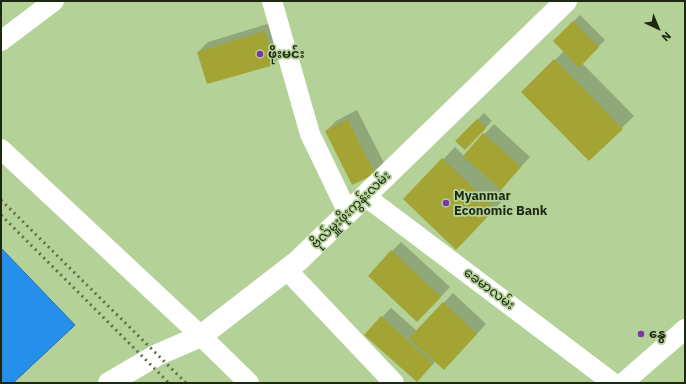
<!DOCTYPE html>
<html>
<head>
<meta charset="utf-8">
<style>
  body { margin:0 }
  #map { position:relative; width:686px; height:384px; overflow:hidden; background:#b4d198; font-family:"IBM Plex Sans",sans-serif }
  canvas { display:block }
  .frame { position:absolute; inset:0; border:2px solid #1d2812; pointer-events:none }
  .north { position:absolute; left:638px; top:8px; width:40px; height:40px; -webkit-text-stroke:3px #b4d198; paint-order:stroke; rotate:136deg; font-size:11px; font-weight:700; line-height:16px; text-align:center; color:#1d2812 }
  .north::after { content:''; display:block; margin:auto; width:14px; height:18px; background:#1d2812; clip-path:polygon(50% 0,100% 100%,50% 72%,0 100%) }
</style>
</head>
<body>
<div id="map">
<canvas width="686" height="384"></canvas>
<div class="frame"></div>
<div class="north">N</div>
</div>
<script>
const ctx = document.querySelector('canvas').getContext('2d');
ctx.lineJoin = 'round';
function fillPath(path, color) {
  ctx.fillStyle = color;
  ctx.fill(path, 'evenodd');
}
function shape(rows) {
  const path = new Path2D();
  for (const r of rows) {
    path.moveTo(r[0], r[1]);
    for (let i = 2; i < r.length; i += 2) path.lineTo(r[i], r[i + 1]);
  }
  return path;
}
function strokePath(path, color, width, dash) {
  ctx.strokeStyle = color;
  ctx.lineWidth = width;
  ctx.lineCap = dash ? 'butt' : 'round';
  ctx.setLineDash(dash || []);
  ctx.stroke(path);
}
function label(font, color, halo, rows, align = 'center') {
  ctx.font = font + ' "IBM Plex Sans","Noto Sans Myanmar",sans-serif';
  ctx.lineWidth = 3.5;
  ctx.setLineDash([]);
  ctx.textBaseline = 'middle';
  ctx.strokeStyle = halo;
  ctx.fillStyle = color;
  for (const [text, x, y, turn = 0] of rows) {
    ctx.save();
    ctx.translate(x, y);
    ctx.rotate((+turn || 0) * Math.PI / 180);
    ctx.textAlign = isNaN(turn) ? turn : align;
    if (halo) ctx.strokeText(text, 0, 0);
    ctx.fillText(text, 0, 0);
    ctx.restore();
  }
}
const water = shape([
  [1,248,75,325,13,383,1,383,1,248]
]);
const shadow = shape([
  [580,15,605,40,582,63,634,116,589,160,522,92,564,51,554,41],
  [274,22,283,54,273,64,198,52,208,42],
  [357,110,384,163,374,173,326,131,336,121],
  [484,113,492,121,465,149,457,141],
  [494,124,530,157,500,189,507,196,468,236,405,199,455,147,464,156],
  [401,242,450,287,427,311,392,251],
  [453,293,486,324,453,359,436,361,426,371,382,317,391,308,417,331]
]);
const building = shape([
  [573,21,599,47,579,68,553,41],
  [265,31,274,65,207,84,197,52],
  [554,59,623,129,589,161,521,92],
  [348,119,375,174,352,185,325,131],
  [477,119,486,128,465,150,455,141],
  [483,133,521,167,501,190,463,156],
  [442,158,495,209,456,250,403,199],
  [391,250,441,297,417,322,368,276],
  [443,302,477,334,444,370,409,338],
  [381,316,433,364,417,382,364,335]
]);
const minor = shape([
  [272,1,310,134,348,213],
  [1,41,54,1],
  [1,149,201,336,249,383],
  [365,196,613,383],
  [287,270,394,383],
  [623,383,685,329]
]);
const tertiary = shape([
  [109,383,157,355,201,336,298,261,566,1]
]);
const rail = shape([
  [1,200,186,383],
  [1,215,169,383]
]);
const markers = [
  [260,54,4,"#7d35a8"],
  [446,203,4,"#7d35a8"],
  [641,334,4,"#7d35a8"]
];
const poiNames = [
  ["ဖိုးမင်း",268,54],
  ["Myanmar",454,196],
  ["Economic Bank",454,211],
  ["နွေ",649,334]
];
const streetNames = [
  ["ဗိုလ်မှူးဖိုးကွန်းလမ်း",351,210,-44],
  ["ခေမာလမ်း",489,289,37]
];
fillPath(water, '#258feb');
strokePath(water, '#2370aa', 1);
fillPath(shadow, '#0003');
fillPath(building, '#a3a433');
strokePath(minor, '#fff', 20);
strokePath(tertiary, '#fff', 22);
strokePath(rail, '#5d704b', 3, [2, 4]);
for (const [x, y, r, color] of markers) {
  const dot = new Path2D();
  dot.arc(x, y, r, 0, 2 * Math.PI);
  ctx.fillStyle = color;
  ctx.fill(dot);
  strokePath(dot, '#b4d198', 1.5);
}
label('bold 13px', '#1d2812', '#b4d198', poiNames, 'left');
label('13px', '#1d2812', '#b4d198', streetNames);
</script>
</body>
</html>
